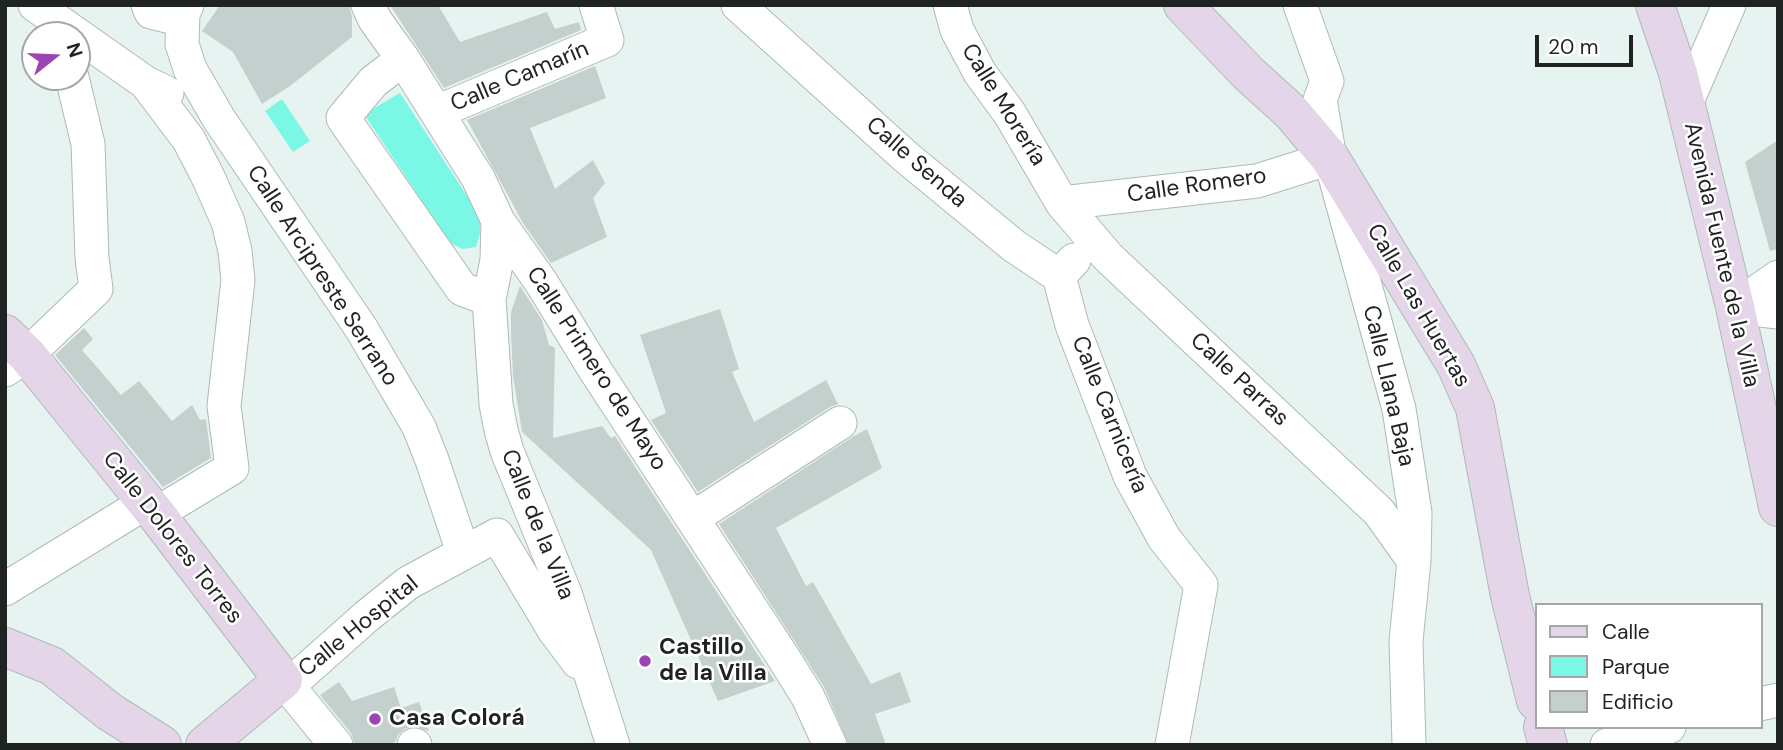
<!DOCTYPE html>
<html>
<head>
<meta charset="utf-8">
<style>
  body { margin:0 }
  #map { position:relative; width:1783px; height:750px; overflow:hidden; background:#e6f3f0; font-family:"DM Sans",sans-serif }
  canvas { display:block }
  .frame { position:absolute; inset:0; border:7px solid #1f2322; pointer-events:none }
  .legend { position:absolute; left:1535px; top:603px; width:228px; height:126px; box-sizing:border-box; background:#fff; border:2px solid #a5a7a7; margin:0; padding:9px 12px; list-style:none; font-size:21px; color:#1f2322 }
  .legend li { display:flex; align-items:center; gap:14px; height:35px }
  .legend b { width:35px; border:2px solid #a5a7a7 }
  .north { position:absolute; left:21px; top:21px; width:70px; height:70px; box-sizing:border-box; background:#fff; border:2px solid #a5a7a7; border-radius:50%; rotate:72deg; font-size:19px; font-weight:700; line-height:28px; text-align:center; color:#1f2322 }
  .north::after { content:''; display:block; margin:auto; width:24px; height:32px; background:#9c44b0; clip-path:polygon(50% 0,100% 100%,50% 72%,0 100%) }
  .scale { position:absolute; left:1535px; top:35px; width:98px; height:32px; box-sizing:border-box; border:4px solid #1f2322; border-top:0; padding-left:9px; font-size:21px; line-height:24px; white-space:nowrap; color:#1f2322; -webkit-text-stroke:5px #fff; paint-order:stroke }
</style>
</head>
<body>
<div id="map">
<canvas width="1783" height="750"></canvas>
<div class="frame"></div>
<ul class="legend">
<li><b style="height:9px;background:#e5d5e9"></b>Calle</li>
<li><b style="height:19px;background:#7bf8e5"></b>Parque</li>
<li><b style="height:19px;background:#c4d0cd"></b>Edificio</li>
</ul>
<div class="north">N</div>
<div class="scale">20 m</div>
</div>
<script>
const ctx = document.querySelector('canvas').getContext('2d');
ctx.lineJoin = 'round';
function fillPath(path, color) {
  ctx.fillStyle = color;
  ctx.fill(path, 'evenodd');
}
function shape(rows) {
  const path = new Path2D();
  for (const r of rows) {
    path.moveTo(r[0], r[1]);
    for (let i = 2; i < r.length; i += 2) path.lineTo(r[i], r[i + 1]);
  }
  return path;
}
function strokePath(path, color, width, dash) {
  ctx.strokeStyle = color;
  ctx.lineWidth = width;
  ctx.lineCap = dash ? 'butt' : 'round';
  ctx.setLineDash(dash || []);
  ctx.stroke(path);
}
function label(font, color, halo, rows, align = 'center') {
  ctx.font = font + ' "DM Sans",sans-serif';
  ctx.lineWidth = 5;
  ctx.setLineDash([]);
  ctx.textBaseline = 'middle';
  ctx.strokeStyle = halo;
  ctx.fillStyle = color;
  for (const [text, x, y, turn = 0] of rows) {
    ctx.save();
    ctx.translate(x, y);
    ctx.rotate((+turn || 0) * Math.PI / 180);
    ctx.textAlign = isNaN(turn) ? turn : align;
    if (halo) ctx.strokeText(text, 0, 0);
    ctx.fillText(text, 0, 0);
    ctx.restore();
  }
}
const green = shape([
  [400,93,480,216,480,233,476,247,463,249,450,243,364,114],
  [282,99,310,141,293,152,265,111]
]);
const building = shape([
  [220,5,349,5,352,17,352,37,290,86,262,104,233,52,202,31],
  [390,5,438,5,460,42,547,12,555,29,579,22,581,30,444,88],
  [595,66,606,98,530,128,555,189,593,160,605,183,593,198,607,237,551,263,523,223,467,120],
  [1778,140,1778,249,1770,251,1745,162],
  [520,286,542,320,549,345,555,348,553,438,602,426,611,438,615,436,775,681,718,701,651,550,522,432,513,376,511,334,511,312],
  [720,309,739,369,732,372,754,422,826,380,838,404,830,407,698,492,651,420,666,413,640,335],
  [84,328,93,339,82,350,121,395,139,381,172,421,192,405,200,420,206,419,211,458,163,487,55,355],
  [867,429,882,468,776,528,806,586,813,582,871,684,900,672,911,702,875,714,886,745,849,745,824,687,719,524,854,436],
  [339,682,352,701,394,687,401,708,419,702,429,731,413,726,404,729,398,735,395,742,388,745,355,745,351,733,320,695]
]);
const street = shape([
  [35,5,146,83,167,93],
  [148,5,151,12,171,17,176,5],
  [187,5,183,14,182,44,190,69,219,119,361,328,419,427,432,460,463,552],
  [368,5,375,20,403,59],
  [738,5,906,157,1014,246,1059,276,1074,260],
  [950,5,957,30,980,73,1010,114,1062,203,1108,257,1379,512,1414,561],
  [1300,5,1327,81,1320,100,1330,158,1399,409,1415,513,1414,561,1406,641,1409,745],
  [146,83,189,140,209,179,228,222,235,251,238,280,224,406,232,468,156,514],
  [1685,106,1729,5],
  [437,112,607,40,596,5],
  [1062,203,1257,181,1330,158],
  [498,221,541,282,597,373,783,657,808,697,830,745],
  [1059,276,1072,325,1130,476,1164,538,1201,585,1172,745],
  [489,299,462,289,343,118,373,82,403,59,478,178,498,221,497,260,489,299,496,404,501,430,507,451,565,593,613,745],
  [1735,307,1778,277],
  [1735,307,1778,312],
  [5,370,27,355,96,289,92,258,88,144,72,77],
  [693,518,840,423],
  [5,589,145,503],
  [283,680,336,745],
  [288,686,367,616,408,583,497,535,554,630,578,662],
  [1760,704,1778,700],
  [414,745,415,745],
  [1607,745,1669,727]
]);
const secondary = shape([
  [1183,5,1248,73,1292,113,1330,158,1456,365,1475,408,1510,596,1536,701],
  [1655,5,1678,73,1735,307,1778,507],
  [5,334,27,355,156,514,283,680,205,745],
  [5,647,52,666,110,712,162,745],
  [1543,727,1548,745]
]);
const markers = [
  [645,661,7,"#9c44b0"],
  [375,719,7,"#9c44b0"]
];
const streetNames = [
  ["Calle Camarín",520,77,-23],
  ["Calle Morería",1003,105,58],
  ["Calle Senda",916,163,41],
  ["Calle Romero",1197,186,-8],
  ["Avenida Fuente de la Villa",1721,255,77],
  ["Calle Arcipreste Serrano",322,276,57],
  ["Calle Las Huertas",1418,306,60],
  ["Calle Primero de Mayo",596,369,57],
  ["Calle Parras",1239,380,43],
  ["Calle Llana Baja",1388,386,77],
  ["Calle Carnicería",1109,415,68],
  ["Calle de la Villa",537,525,68],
  ["Calle Dolores Torres",172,538,52],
  ["Calle Hospital",359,627,-39]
];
const poiNames = [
  ["Castillo",659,648],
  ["de la Villa",659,674],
  ["Casa Colorá",389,719]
];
fillPath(green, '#7bf8e5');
fillPath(building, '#c4d0cd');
strokePath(street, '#aebab7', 35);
strokePath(secondary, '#aebab7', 40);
strokePath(street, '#fff', 33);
strokePath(secondary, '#e5d5e9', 38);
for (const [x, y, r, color] of markers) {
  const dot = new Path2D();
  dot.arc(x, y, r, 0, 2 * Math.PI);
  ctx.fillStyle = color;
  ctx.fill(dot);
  strokePath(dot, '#fff', 2.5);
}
label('23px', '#1f2322', '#fff', streetNames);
label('bold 23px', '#1f2322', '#fff', poiNames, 'left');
</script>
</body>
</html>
